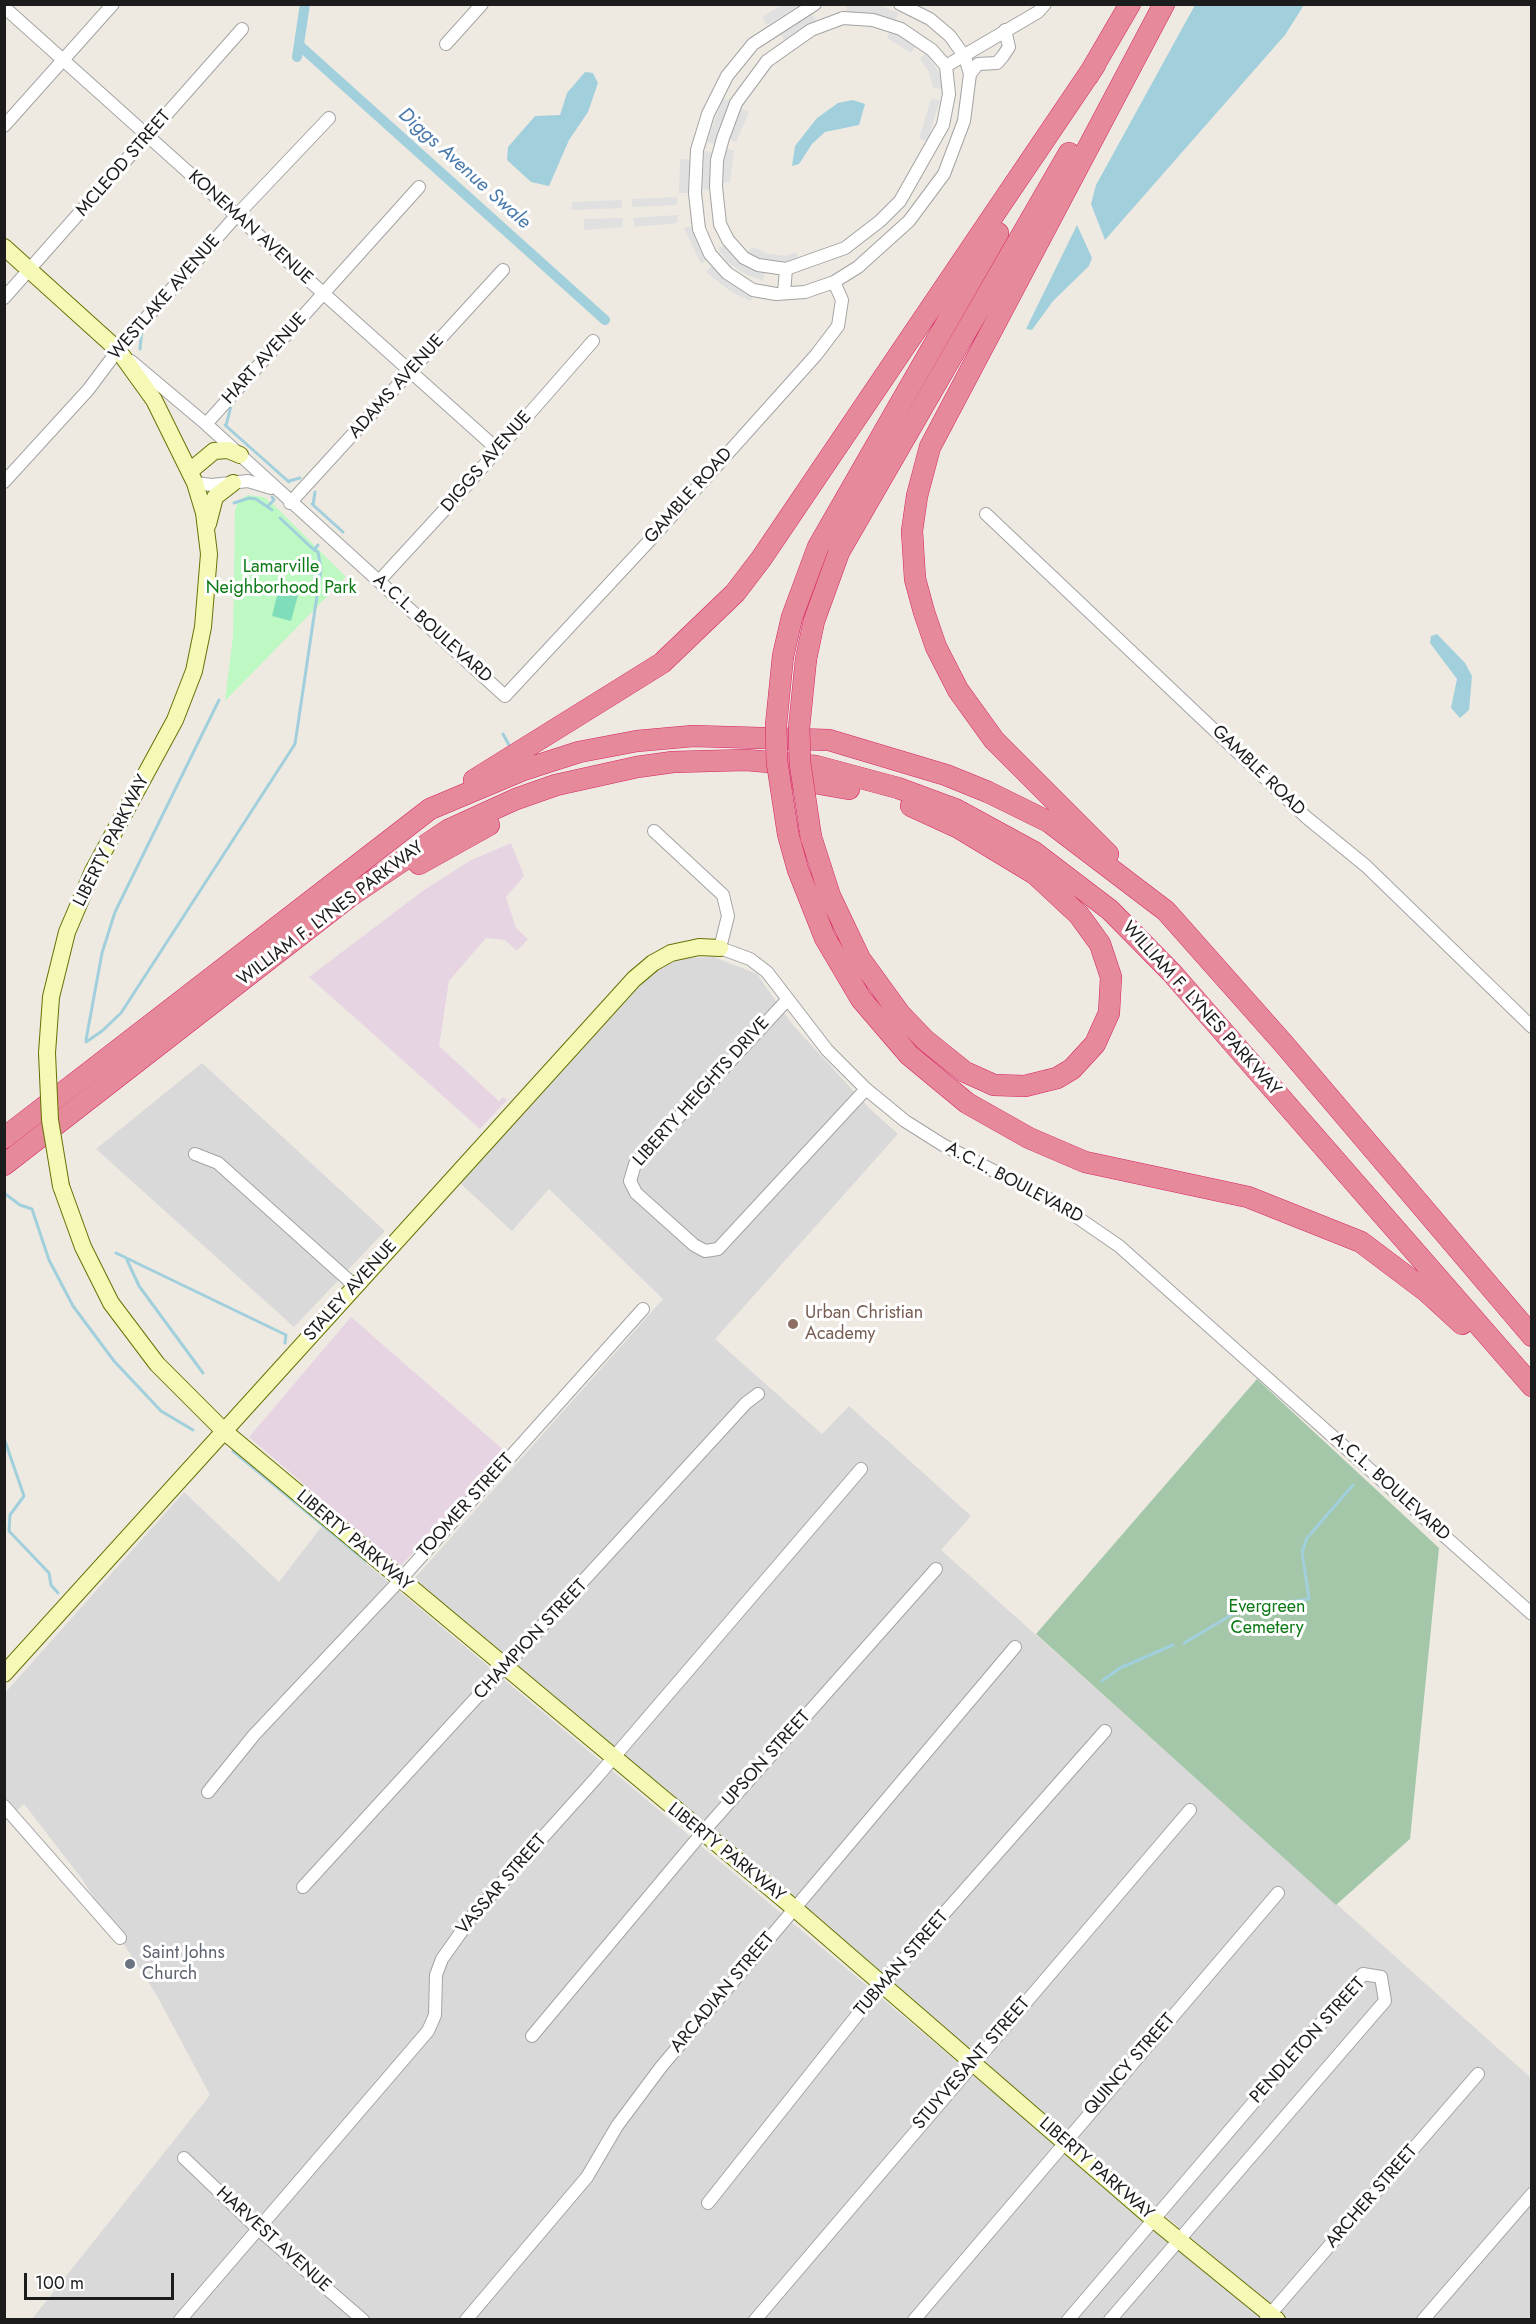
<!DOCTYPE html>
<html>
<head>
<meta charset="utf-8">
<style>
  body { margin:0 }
  #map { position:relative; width:1536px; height:2324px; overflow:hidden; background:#eeeae2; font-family:Jost,sans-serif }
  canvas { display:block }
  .frame { position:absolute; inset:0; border:6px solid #1c1c1c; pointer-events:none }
  .scale { position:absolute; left:24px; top:2273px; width:150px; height:27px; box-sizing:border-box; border:3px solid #1c1c1c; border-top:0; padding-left:8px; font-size:18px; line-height:21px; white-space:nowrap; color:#1c1c1c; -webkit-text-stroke:4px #fff; paint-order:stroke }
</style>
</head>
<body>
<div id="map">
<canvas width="1536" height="2324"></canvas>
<div class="frame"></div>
<div class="scale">100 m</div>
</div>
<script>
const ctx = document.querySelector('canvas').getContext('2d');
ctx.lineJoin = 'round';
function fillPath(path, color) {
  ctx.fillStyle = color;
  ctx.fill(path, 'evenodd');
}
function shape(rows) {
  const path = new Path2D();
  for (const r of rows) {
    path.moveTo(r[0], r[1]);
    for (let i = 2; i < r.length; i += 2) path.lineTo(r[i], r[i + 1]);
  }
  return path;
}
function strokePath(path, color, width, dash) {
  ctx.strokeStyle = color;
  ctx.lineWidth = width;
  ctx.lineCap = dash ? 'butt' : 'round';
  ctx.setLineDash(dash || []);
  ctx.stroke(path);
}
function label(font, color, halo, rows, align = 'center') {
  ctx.font = font + ' Jost,sans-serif';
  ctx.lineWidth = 6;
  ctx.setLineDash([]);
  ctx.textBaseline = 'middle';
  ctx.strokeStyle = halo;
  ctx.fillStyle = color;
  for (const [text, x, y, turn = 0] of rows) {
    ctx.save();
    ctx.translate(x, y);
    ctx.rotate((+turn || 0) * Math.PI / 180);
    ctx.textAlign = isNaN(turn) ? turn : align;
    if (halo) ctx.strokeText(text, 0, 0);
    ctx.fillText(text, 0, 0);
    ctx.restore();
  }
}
const residential = shape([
  [714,957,757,974,792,1024,870,1109,898,1134,715,1339,822,1434,849,1406,971,1516,941,1550,1531,2078,1531,2319,1287,2319,414,1579,663,1299,549,1189,512,1231,460,1183,653,972,683,958],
  [202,1063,385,1231,294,1327,96,1149],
  [184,1492,279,1582,322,1526,1262,2319,32,2319,210,2095,156,1994,82,1879,24,1804,5,1821,5,1693]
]);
const industrial = shape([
  [511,843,524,876,506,897,516,928,528,939,517,951,505,940,486,938,449,981,439,1046,499,1101,503,1097,507,1100,480,1129,309,977,424,890,471,860],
  [351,1317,506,1452,400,1567,249,1437]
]);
const cemetery = shape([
  [1257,1379,1439,1548,1410,1839,1336,1905,1036,1634]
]);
const park = shape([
  [248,495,264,497,277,508,346,577,225,701,233,636,235,510,239,500]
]);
const pitch = shape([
  [280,583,300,588,291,621,272,616]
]);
const parking = shape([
  [782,5,800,5,767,25,762,17],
  [846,5,878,5,899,13,895,21,876,14,847,12],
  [812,14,816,20,784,40,780,32],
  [891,31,916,45,911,53,887,38],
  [926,52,941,76,942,89,933,88,928,70,920,59],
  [723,98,730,101,715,144,707,142],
  [931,99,940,100,927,142,919,138],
  [741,108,749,112,736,142,728,139],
  [726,149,734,150,730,182,721,183],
  [704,151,713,152,710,190,702,189],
  [680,159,690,160,689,193,679,193],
  [677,197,677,205,632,207,632,199],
  [622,200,622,208,572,210,572,202],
  [678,215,677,223,635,227,633,218],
  [623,218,622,227,584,230,584,219],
  [692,226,708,259,701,264,684,228],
  [725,246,736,256,765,272,763,281,743,273,728,262,719,250,718,247],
  [753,247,768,254,786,256,796,252,799,261,785,264,758,259,747,252],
  [713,265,754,294,751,301,731,292,706,272]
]);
const water = shape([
  [1195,5,1304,5,1285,35,1105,240,1091,204,1096,185],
  [585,72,593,73,598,83,588,112,569,140,549,186,531,182,507,160,508,147,535,116,560,115,567,93],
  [853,100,865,104,859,125,825,132,812,144,799,164,792,166,795,146,817,118,838,103],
  [1077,225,1092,258,1089,266,1053,301,1032,330,1026,329],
  [1437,634,1465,663,1472,676,1469,710,1460,718,1451,708,1457,679,1430,643,1431,636]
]);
const stream = shape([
  [140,349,142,329],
  [225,425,289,482],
  [226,426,231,406],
  [289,481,300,478],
  [234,503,249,498,256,499,272,510],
  [312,504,343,532],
  [313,505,315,492],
  [268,506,274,500,272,497],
  [280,518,314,550],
  [503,734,509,745],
  [86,1040,102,953,115,912,219,700],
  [86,1042,102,1031,121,1013,295,744,321,569,318,552,314,550,318,545],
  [4,1193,20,1205,32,1209,49,1260,73,1306,114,1361,161,1411,193,1430],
  [116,1253,286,1335,285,1343],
  [127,1260,139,1286,203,1373],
  [4,1438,24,1496,10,1515,9,1531,49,1573,51,1585,58,1593],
  [233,1451,366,1561],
  [1252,1607,1309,1599,1302,1552,1307,1538,1353,1485],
  [1184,1643,1238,1611],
  [1102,1681,1120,1668,1173,1645]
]);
const canal = shape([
  [299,45,605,320],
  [297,57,305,4]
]);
const street = shape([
  [815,4,753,44,727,76,708,114,697,150,695,193,699,229,710,254,727,273,753,290,776,294,805,292,834,282,858,267,909,221,944,174,964,121,970,74,965,57,950,36,930,19,900,4],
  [4,7,497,449],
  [843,18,873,20,901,29,932,50,946,66,949,94,943,125,900,201,880,221,845,248,786,269,758,265,744,258,728,240,720,224,716,187,717,160,723,138,736,103,767,61,811,30,843,18],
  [446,44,482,4],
  [946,66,1038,12,1045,4],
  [970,74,978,64,997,63,1003,56,1009,47,1005,30],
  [4,126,113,4],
  [784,293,786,269],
  [4,298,242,29],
  [131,361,206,424,505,696,651,539,816,355,838,326,842,300,834,282],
  [206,424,419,187],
  [4,482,88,390,118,350,236,216,329,118],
  [195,483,212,485,248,481,271,488],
  [290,503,503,270],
  [986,514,1306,817,1366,866,1532,1027],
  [379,581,459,494,593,341],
  [654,831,723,895,728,916,720,948,750,959,767,972,827,1050,866,1089,905,1121,943,1145,1055,1202,1119,1246,1532,1614],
  [788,999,635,1164,630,1181,636,1193,694,1245,705,1251,718,1249,866,1089],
  [195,1154,218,1163,355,1286],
  [208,1792,254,1735,400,1580,643,1309],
  [4,1806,120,1938],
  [303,1887,746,1403,758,1394],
  [532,2036,702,1833,936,1569],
  [184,2158,257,2228,363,2320],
  [708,2203,881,1985,1105,1731],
  [1266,2319,1478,2074],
  [180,2320,428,2031,435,2015,436,1975,442,1959,474,1914,596,1778,861,1469],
  [466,2320,587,2177,617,2126,661,2067,1015,1647],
  [755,2320,1190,1810],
  [914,2320,1278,1893],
  [1068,2320,1363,1974,1381,1977,1385,2001,1110,2320],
  [1423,2320,1532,2194]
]);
const secondary = shape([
  [4,247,118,350,154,400,195,483,204,513,209,554,203,627,194,671,175,720,93,871,67,932,51,997,47,1053],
  [190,471,214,451,228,450,240,455],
  [208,524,215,497,233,483],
  [61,1186,83,1247,111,1303,157,1364,225,1432,794,1908,1153,2219,1277,2320],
  [4,1674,634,979,653,963,671,953,699,947,720,948]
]);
const highway = shape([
  [1088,76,1130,4],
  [783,656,792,617,818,547,998,233],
  [806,659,814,621,839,552,1069,153],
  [786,778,849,789],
  [474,780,662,663,735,593,761,559,1095,65],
  [788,834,798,870,825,938,861,999,909,1055,967,1103,1029,1138,1085,1162,1248,1197,1361,1242,1426,1291,1462,1324],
  [811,837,830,896,860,959,900,1014,925,1040,965,1072,994,1085,1025,1086,1057,1078,1072,1069,1095,1044,1109,1013,1111,977,1100,944,1079,915,1035,874,959,828,911,806],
  [1108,854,994,740,958,690,936,647,924,612,915,579,912,531,917,496,930,447,1164,4],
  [419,864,489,825],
  [4,1138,430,809,523,770,579,752,637,741,693,736,829,740,946,775,988,792,1049,822,1166,911,1283,1043,1532,1336],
  [4,1165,349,897,448,830,516,799,556,785,637,767,673,762,746,760,816,766,898,788,955,809,1034,852,1110,910,1172,973,1532,1386]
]);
const secondaryBridge = shape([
  [47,1053,50,1120,61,1186]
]);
const highwayBridge = shape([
  [783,656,776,725,777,762,788,834],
  [806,659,799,728,800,763,811,837]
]);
const markers = [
  [793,1324,6,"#8d6e63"],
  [130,1964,6,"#6b7280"]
];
const streetNames = [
  ["MCLEOD STREET",124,164,-49],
  ["KONEMAN AVENUE",250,228,42],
  ["WESTLAKE AVENUE",165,298,-49],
  ["HART AVENUE",265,359,-48],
  ["ADAMS AVENUE",397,387,-48],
  ["DIGGS AVENUE",487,462,-49],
  ["GAMBLE ROAD",689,496,-48],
  ["A.C.L. BOULEVARD",432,629,42],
  ["GAMBLE ROAD",1258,771,44],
  ["LIBERTY PARKWAY",112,841,-63],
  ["WILLIAM F. LYNES PARKWAY",331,914,-37],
  ["WILLIAM F. LYNES PARKWAY",1201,1009,48],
  ["LIBERTY HEIGHTS DRIVE",702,1092,-48],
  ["A.C.L. BOULEVARD",1014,1183,28],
  ["STALEY AVENUE",351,1291,-48],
  ["A.C.L. BOULEVARD",1390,1487,42],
  ["TOOMER STREET",466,1506,-48],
  ["LIBERTY PARKWAY",354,1541,40],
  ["CHAMPION STREET",531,1640,-47],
  ["UPSON STREET",767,1759,-48],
  ["LIBERTY PARKWAY",726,1853,39],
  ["VASSAR STREET",502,1885,-49],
  ["TUBMAN STREET",902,1964,-49],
  ["ARCADIAN STREET",723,1993,-50],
  ["PENDLETON STREET",1308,2041,-48],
  ["STUYVESANT STREET",972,2064,-49],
  ["QUINCY STREET",1130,2065,-49],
  ["LIBERTY PARKWAY",1096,2169,41],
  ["ARCHER STREET",1372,2197,-49],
  ["HARVEST AVENUE",273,2240,42]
];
const parkNames = [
  ["Lamarville",281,568],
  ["Neighborhood Park",281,589],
  ["Evergreen",1267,1608],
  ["Cemetery",1267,1629]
];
const educationNames = [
  ["Urban Christian",805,1314],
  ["Academy",805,1335]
];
const worshipNames = [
  ["Saint Johns",142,1954],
  ["Church",142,1975]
];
const waterNames = [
  ["Diggs Avenue Swale",464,169,42]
];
fillPath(residential, '#dad9d9');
fillPath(industrial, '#e7d4e3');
fillPath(cemetery, '#a3c7a8');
fillPath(park, '#bef9c3');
fillPath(pitch, '#7fddb9');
fillPath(parking, '#e0e0e0');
fillPath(water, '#a2cfdc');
strokePath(stream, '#a2cfdc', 3);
strokePath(canal, '#a2cfdc', 10);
strokePath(street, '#a3a3a3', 14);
strokePath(secondary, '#667205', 18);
strokePath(highway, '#d62461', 22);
strokePath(street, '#fff', 12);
strokePath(secondary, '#f5f9b5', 16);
strokePath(highway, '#e6899a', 21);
strokePath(secondaryBridge, '#667205', 18, []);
strokePath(highwayBridge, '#d62461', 22, []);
strokePath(secondaryBridge, '#f5f9b5', 16);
strokePath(highwayBridge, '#e6899a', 21);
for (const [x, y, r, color] of markers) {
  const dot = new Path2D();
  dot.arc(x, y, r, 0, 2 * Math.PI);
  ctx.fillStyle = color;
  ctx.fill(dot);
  strokePath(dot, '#fff', 2);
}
label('18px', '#1c1c1c', '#fff', streetNames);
label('18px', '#0c7915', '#fff', parkNames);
label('18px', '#785e54', '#fff', educationNames, 'left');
label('18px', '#5b616d', '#fff', worshipNames, 'left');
label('italic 20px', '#4a7aab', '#fff', waterNames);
</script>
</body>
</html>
